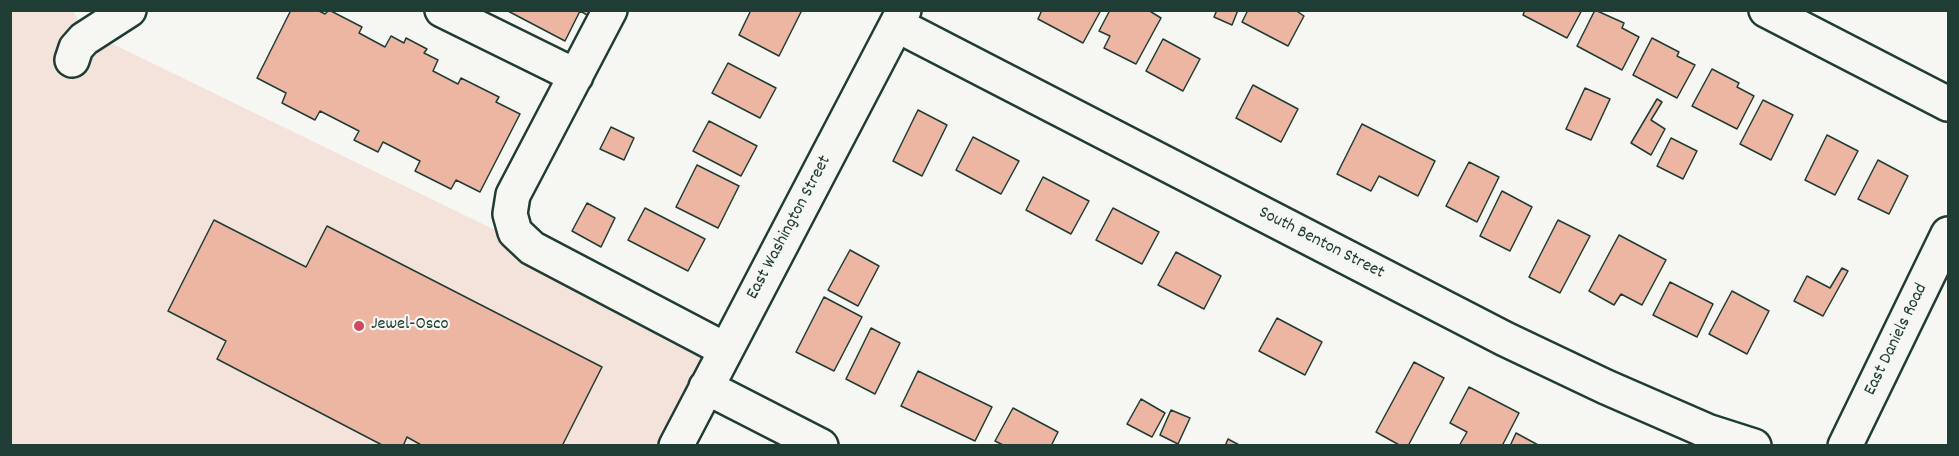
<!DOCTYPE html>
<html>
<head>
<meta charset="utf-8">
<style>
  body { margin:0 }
  #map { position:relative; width:1959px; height:456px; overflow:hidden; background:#f6f6f2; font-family:Dekko,sans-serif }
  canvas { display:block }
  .frame { position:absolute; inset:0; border:12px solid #1f3d34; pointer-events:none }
</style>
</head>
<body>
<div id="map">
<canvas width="1959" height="456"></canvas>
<div class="frame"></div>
</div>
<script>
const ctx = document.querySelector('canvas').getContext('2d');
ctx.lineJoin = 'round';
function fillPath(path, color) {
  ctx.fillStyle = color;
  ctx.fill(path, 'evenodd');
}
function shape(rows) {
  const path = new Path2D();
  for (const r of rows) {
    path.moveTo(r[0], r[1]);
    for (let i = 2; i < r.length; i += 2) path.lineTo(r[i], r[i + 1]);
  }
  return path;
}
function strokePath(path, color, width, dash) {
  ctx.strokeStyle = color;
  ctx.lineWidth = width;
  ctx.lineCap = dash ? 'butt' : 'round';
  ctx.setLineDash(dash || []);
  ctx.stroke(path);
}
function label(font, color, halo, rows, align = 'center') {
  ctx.font = font + ' Dekko,sans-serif';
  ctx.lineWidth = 4.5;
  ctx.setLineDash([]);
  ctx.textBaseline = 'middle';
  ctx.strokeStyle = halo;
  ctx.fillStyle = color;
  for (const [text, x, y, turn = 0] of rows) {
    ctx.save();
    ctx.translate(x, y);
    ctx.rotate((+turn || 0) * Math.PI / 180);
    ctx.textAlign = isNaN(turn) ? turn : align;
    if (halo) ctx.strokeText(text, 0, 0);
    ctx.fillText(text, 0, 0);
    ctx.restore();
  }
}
const built = shape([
  [10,11,73,11,84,30,532,248,726,350,676,445,11,445]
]);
const building = shape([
  [291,10,317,10,325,14,329,10,362,27,359,33,385,47,391,36,404,43,406,38,427,49,424,53,438,60,433,71,458,84,461,78,499,97,496,102,520,114,480,192,456,180,451,189,415,171,420,161,383,142,378,152,354,140,359,131,320,111,315,120,282,103,286,93,257,78,291,10],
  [506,10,592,10,589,16,580,11,565,41,506,10],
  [751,10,802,10,779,56,739,35,751,10],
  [1042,10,1101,10,1083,43,1038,19,1042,10],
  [1110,10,1148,10,1161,18,1136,64,1104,48,1110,36,1099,31,1110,10],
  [1217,10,1238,10,1232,25,1214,17,1217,10],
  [1248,10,1295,10,1304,16,1288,46,1242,22,1248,10],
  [1525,10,1582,10,1567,38,1523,15,1525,10],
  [1595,10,1624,23,1622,28,1639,37,1622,70,1577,46,1595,10],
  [1652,38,1679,52,1677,56,1695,65,1677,98,1633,75,1652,38],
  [1163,39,1200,59,1183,91,1146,71,1163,39],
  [728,63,776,88,760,118,712,93,728,63],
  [1712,69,1739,83,1737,87,1754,96,1737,129,1692,106,1712,69],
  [1253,85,1298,109,1281,142,1236,118,1253,85],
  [1585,88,1610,99,1591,140,1566,129,1585,88],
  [1657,99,1662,102,1651,120,1665,129,1651,155,1631,143,1657,99],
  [1763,100,1793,115,1771,160,1740,144,1763,100],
  [918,110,947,125,922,176,893,161,918,110],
  [709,121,757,146,741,176,693,151,709,121],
  [1362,124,1435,161,1418,196,1379,176,1371,191,1337,174,1362,124],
  [611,127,634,138,624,160,600,149,611,127],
  [1827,135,1858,151,1835,195,1805,180,1827,135],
  [973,137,1019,161,1001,194,956,170,973,137],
  [1671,138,1697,151,1683,179,1657,166,1671,138],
  [1878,160,1908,176,1889,214,1858,199,1878,160],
  [1469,162,1499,177,1477,222,1446,206,1469,162],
  [697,165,739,186,718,228,676,207,697,165],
  [1043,177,1089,201,1071,234,1026,210,1043,177],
  [1502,191,1532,207,1510,251,1480,236,1502,191],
  [587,203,615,218,601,247,572,231,587,203],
  [645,208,705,239,688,271,628,240,645,208],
  [1113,208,1159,232,1142,264,1096,240,1113,208],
  [214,220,306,267,327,226,602,367,562,446,423,446,407,437,403,446,384,446,217,359,226,341,168,311,214,220],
  [1558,220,1590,236,1560,293,1529,277,1558,220],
  [1619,235,1666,260,1642,305,1621,294,1614,305,1589,291,1619,235],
  [850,250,879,266,858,306,828,290,850,250],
  [1176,252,1221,276,1204,309,1158,285,1176,252],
  [1842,268,1848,271,1823,316,1794,301,1807,276,1830,288,1842,268],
  [1670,282,1713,304,1697,337,1653,315,1670,282],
  [1732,291,1769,311,1747,354,1709,334,1732,291],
  [824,297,862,317,834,371,796,352,824,297],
  [1277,318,1322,342,1305,375,1259,351,1277,318],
  [871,328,900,343,875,394,846,379,871,328],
  [1414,362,1444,378,1408,446,1401,446,1376,432,1414,362],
  [918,371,992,407,975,441,901,406,918,371],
  [1469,387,1519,413,1502,446,1459,446,1467,432,1450,423,1469,387],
  [1141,399,1165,413,1152,437,1127,424,1141,399],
  [1013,408,1058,432,1051,446,1005,446,995,441,1013,408],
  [1171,410,1190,418,1178,444,1160,435,1171,410],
  [1516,433,1540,446,1510,446,1516,433],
  [1228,439,1241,446,1225,446,1228,439]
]);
const minor = shape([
  [442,10,576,76],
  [610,10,513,195,510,214,515,232,532,248,726,350],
  [1766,10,1948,104],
  [897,25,1505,339,1606,387,1707,431,1754,446],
  [72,60,76,48,84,39,129,10],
  [706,387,821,446],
  [676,446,904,10],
  [1845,446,1948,234]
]);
const markers = [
  [359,326,6,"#d1495b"]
];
const streetNames = [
  ["East Washington Street",790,228,-62],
  ["South Benton Street",1321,244,27],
  ["East Daniels Road",1897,340,-64]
];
const poiNames = [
  ["Jewel-Osco",371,326]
];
fillPath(built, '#f3e3da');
fillPath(building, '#edb6a2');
strokePath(building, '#1f3d34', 1.5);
strokePath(minor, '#1f3d34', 38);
strokePath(minor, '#f6f6f2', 33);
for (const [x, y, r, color] of markers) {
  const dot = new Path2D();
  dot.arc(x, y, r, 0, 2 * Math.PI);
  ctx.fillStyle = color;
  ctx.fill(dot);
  strokePath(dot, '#f6f6f2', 2);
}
label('18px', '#1f3d34', '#f6f6f2', streetNames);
label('18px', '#1f3d34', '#f6f6f2', poiNames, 'left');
</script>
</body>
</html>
